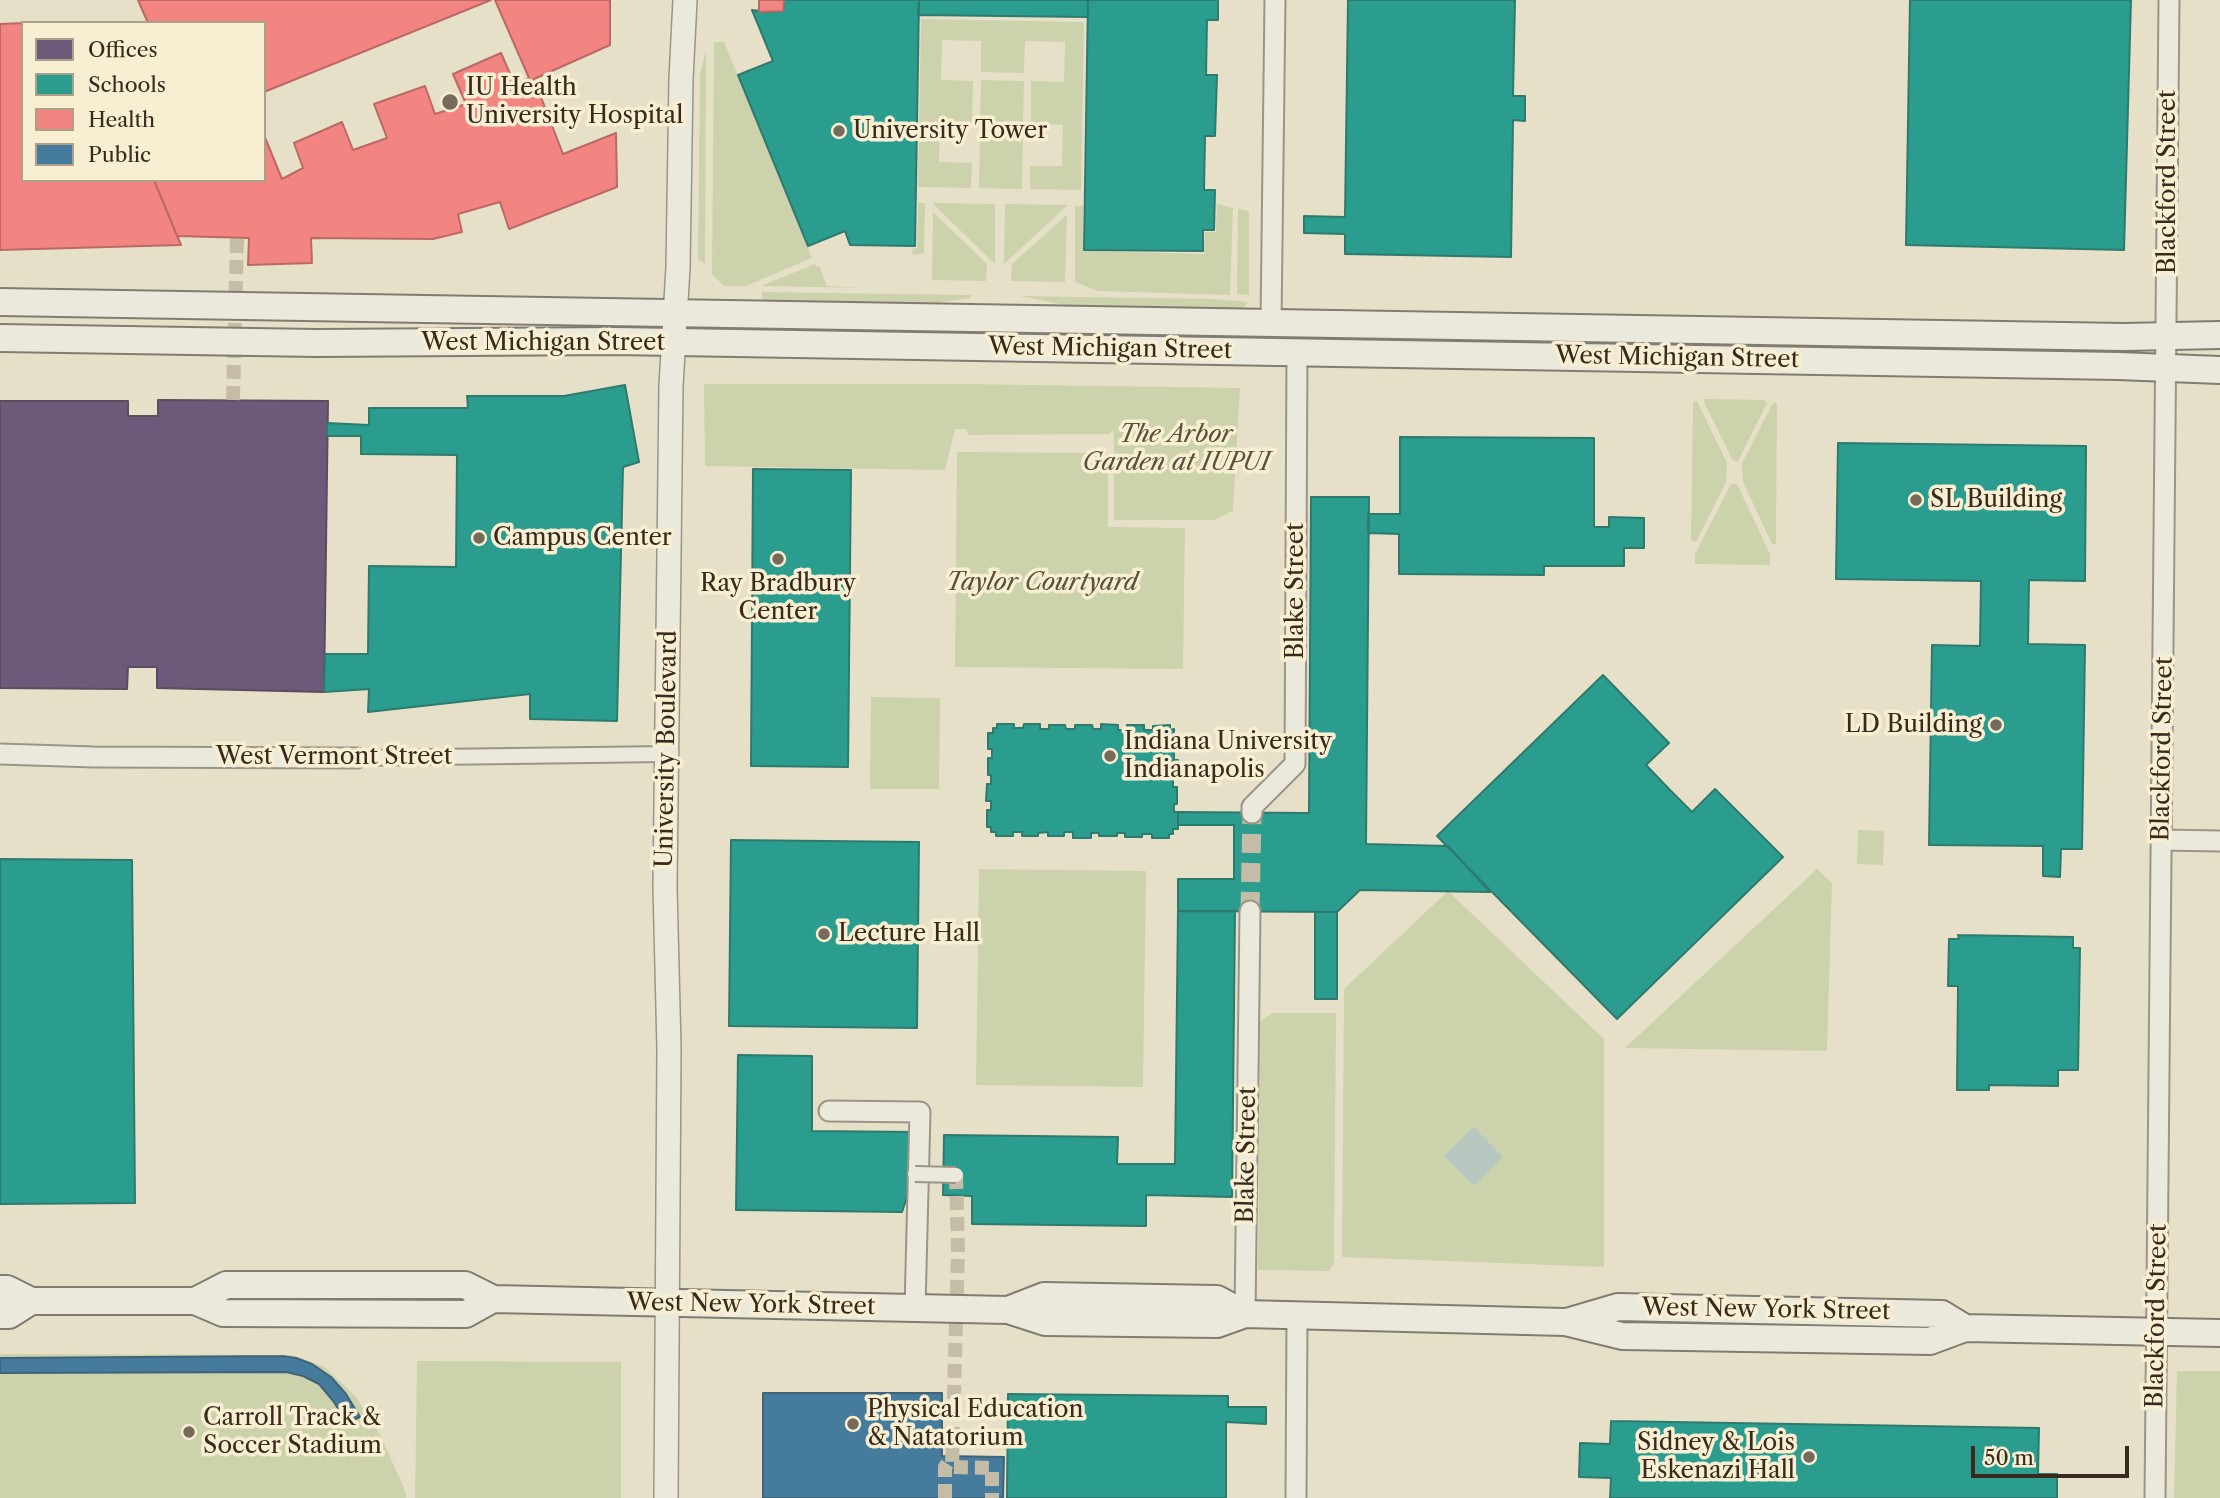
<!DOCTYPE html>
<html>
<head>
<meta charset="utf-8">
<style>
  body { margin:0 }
  #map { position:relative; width:2220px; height:1498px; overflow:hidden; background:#e7e0c9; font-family:"Libre Caslon Text",serif }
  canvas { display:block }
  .legend { position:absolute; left:21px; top:21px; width:245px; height:161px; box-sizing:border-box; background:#f8efd3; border:2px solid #aca08b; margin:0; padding:9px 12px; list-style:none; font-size:21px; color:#392a1e }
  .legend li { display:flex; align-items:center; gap:14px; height:35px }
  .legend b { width:35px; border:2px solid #aca08b }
  .scale { position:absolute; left:1971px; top:1446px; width:158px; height:32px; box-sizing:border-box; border:4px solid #392a1e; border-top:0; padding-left:9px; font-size:21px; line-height:24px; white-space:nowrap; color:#392a1e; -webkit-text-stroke:5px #f8efd3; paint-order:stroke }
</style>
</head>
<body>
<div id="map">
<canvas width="2220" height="1498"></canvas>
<ul class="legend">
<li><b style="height:19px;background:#6d597a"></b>Offices</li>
<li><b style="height:19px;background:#2a9d8f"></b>Schools</li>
<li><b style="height:19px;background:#f28482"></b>Health</li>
<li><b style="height:19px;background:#457b9d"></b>Public</li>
</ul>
<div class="scale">50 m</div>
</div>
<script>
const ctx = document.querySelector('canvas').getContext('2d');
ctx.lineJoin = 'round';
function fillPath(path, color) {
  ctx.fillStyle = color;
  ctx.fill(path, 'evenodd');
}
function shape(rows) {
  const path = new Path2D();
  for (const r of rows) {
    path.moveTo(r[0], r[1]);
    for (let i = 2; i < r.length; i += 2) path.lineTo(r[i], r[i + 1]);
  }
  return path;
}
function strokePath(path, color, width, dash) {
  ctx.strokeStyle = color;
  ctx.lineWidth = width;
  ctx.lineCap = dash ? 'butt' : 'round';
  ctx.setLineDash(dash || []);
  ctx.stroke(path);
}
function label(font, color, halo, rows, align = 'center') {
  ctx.font = font + ' "Libre Caslon Text",serif';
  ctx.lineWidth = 7;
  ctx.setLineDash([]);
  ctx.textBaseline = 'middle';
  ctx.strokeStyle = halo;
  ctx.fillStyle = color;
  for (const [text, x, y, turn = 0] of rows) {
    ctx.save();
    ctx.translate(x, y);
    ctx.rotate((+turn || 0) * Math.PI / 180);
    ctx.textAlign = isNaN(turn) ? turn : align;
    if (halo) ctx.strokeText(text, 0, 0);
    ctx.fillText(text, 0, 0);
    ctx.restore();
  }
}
const green = shape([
  [921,19,1084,22,1081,190,1030,189,1030,166,1062,166,1063,125,1031,124,1031,81,1064,82,1065,42,1025,41,1024,73,981,72,981,41,942,40,941,80,973,81,972,123,940,123,939,162,972,163,971,188,918,187],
  [714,42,724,42,812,258,746,286,724,286,712,274],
  [706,49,705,264,698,260,700,74],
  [981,80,1024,81,1023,124,980,123],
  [980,131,1023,132,1022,189,979,188],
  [918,203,925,203,924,253,915,255,912,253,913,249,917,248],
  [932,203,995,204,995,264],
  [1005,204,1068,205,1004,264],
  [1217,204,1233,208,1230,295,1098,291,1075,282,1075,206,1083,206,1083,251,1204,254,1205,232,1216,232],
  [1238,209,1249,211,1249,295,1237,294],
  [933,212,987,264,986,281,932,280],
  [1067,215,1065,282,1011,281,1012,264],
  [815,264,816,267,819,266,827,286,866,288,761,286],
  [762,292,971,295,970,298,922,305,762,302],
  [1020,296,1212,299,1248,302,1241,310,1080,308],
  [1009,331,1305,333,1305,340,1011,336],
  [1376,335,1548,338,1549,346,1376,343],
  [704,384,964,384,1240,388,1233,511,1215,520,1114,520,1114,431,1111,431,1110,434,968,435,966,429,955,429,945,470,705,466],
  [1705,399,1765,400,1767,403,1738,461,1733,461,1704,402],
  [1697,401,1727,463,1726,482,1696,542,1691,540,1693,402],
  [1773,403,1777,403,1776,544,1772,544,1743,482,1742,463],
  [957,452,1108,453,1108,527,1185,528,1183,669,955,667],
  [1731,484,1737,484,1770,554,1770,565,1695,564,1695,554],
  [871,697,940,698,939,789,870,789],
  [1858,830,1884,831,1883,865,1857,864],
  [979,869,1146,871,1143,1087,976,1085],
  [1817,869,1832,883,1827,1051,1625,1048],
  [1448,891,1604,1039,1604,1267,1342,1257,1344,989],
  [1272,1013,1336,1013,1334,1264,1329,1271,1258,1270,1260,1022],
  [0,1354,292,1355,325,1367,355,1396,374,1424,383,1441,406,1493,406,1498,0,1498],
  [417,1361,621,1362,621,1498,415,1498],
  [2177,1371,2220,1371,2220,1498,2174,1498]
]);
const water = shape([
  [1474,1127,1503,1157,1474,1186,1444,1156]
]);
const offices = shape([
  [158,400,328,401,324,692,157,688,157,667,128,667,127,689,0,688,0,401,128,401,128,416,158,416,158,400]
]);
const schools = shape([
  [784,0,919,0,915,246,850,245,845,231,808,246,738,75,773,61,752,10,768,12,783,11,784,0],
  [919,0,1088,0,1088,17,918,15,919,0],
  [1088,0,1218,0,1218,20,1207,20,1206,75,1217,75,1215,136,1205,136,1204,190,1215,190,1214,230,1203,230,1203,251,1084,250,1088,0],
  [1348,0,1515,0,1513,96,1525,96,1525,121,1513,120,1511,257,1345,254,1345,234,1304,233,1304,216,1345,217,1348,0],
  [1910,0,2131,0,2124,250,1906,245,1910,0],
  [625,385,639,462,623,467,617,721,530,719,530,694,368,712,369,689,324,692,325,654,368,654,369,566,456,567,457,455,361,454,361,436,327,436,327,423,369,425,369,408,468,408,467,396,564,396,625,385],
  [1400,437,1594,438,1594,527,1609,527,1609,517,1644,518,1644,548,1624,548,1624,566,1544,566,1544,575,1399,574,1399,534,1368,533,1368,514,1400,514,1400,437],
  [1838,443,2086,446,2085,581,2029,580,2028,644,2085,645,2082,849,2061,849,2060,877,2043,876,2043,846,1929,845,1932,645,1980,646,1981,581,1836,579,1838,443],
  [753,469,851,470,848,767,751,766,753,469],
  [1311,497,1369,497,1366,844,1448,846,1490,892,1360,890,1337,912,1178,911,1178,879,1234,879,1234,825,1178,825,1178,812,1309,813,1311,497],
  [1603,675,1669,743,1646,765,1670,790,1692,812,1715,789,1783,857,1617,1019,1437,836,1603,675],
  [997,724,1014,724,1014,728,1023,728,1024,724,1040,724,1040,729,1049,729,1049,725,1065,725,1066,729,1075,729,1075,725,1092,725,1093,729,1101,729,1101,724,1118,725,1118,730,1127,730,1127,725,1144,725,1144,730,1153,730,1153,726,1170,725,1170,730,1174,729,1174,735,1178,735,1178,750,1174,750,1174,760,1178,760,1178,777,1173,777,1173,787,1177,787,1177,804,1174,804,1174,812,1178,812,1178,829,1173,829,1173,834,1169,834,1169,838,1152,838,1152,834,1142,834,1142,837,1125,837,1125,833,1117,833,1117,836,1099,836,1099,833,1091,833,1091,838,1073,838,1073,832,1064,832,1064,836,1048,836,1048,832,1038,833,1038,836,1022,836,1022,832,1013,832,1013,836,996,836,996,832,991,832,991,827,987,827,987,810,991,810,991,801,986,801,987,784,991,784,991,775,988,775,988,758,992,758,992,749,988,749,988,733,993,733,993,728,997,728,997,724],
  [731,840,919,842,917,1028,729,1026,731,840],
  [0,859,132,860,135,1203,0,1204,0,859],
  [1178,911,1235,911,1232,1197,1146,1195,1146,1226,972,1224,972,1196,943,1195,944,1135,1118,1137,1117,1164,1175,1164,1178,911],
  [1315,912,1337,912,1337,999,1315,999,1315,912],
  [1958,935,2073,937,2073,948,2080,948,2078,1070,2058,1070,2058,1086,1989,1085,1989,1090,1957,1090,1958,986,1948,986,1949,939,1959,939,1958,935],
  [738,1055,812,1056,812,1131,915,1132,915,1174,902,1212,736,1210,738,1055],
  [1008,1394,1228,1396,1228,1407,1266,1407,1266,1424,1226,1422,1226,1498,1007,1498,1008,1394],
  [1611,1421,2039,1428,2038,1474,2057,1474,2057,1498,1610,1498,1611,1478,1579,1477,1580,1443,1610,1444,1611,1421]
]);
const health = shape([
  [138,0,491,0,264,92,264,23,148,23,138,0],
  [495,0,610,0,610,45,534,79,563,154,616,133,617,187,509,229,500,202,458,214,462,232,433,239,311,238,312,263,248,265,249,238,177,236,154,180,264,180,264,135,282,179,303,168,294,143,342,122,353,150,387,138,374,104,425,86,435,114,466,104,453,74,501,53,515,85,529,78,495,0],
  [759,0,784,0,783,11,759,12,759,0],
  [23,23,23,180,154,180,181,245,0,250,0,24,23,23]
]);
const public = shape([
  [282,1356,296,1358,312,1364,331,1377,346,1394,360,1417,346,1423,334,1402,319,1384,303,1376,286,1372,0,1373,0,1358,282,1356],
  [763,1393,942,1393,942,1456,1004,1457,1003,1498,763,1498,763,1393]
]);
const pedestrianTunnel = shape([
  [233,400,237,238],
  [956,1175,958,1250,952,1467,992,1468,992,1498],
  [945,1498,945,1467,951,1458]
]);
const minorTunnel = shape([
  [1250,911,1252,813]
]);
const pedestrian = shape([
  [357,758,667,754]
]);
const minor = shape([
  [1271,323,1275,0],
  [0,754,94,757,357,758],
  [1252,813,1252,807,1295,764,1297,351],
  [2162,840,2220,841],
  [829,1111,920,1112,915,1308],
  [1245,1314,1250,911],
  [1296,1498,1297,1316],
  [2155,1498,2169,0]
]);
const tertiary = shape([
  [666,1498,669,1049,665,887,671,386,678,267,681,79,685,0]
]);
const secondary = shape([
  [0,302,2124,337,2220,335],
  [0,338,317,343,615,341,2118,366,2220,370],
  [0,1289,7,1289,31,1301,195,1301,223,1313,466,1314,493,1299],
  [195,1301,226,1285,465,1285,493,1299,1008,1310,1045,1322,1217,1324,1245,1314,1565,1322,1622,1336,1930,1341,1965,1328,2220,1333],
  [1008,1310,1044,1296,1217,1299,1245,1314],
  [0,1315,9,1315,31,1301],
  [1567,1322,1618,1307,1942,1314,1965,1328]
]);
const pedestrianBridge = shape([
  [915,1174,956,1175]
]);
const markers = [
  [450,102,9,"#766a5a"],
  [839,131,7,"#766a5a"],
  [1916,500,7,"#766a5a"],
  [479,538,7,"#766a5a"],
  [778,559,7,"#766a5a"],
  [1996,725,7,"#766a5a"],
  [1110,756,7,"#766a5a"],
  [824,934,7,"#766a5a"],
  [853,1424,7,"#766a5a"],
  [189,1432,7,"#766a5a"],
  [1809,1457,7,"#766a5a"]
];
const poiNames = [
  ["IU Health",466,88],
  ["University Hospital",466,116],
  ["University Tower",853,131],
  ["SL Building",1930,500],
  ["Campus Center",493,538],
  ["Ray Bradbury",778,584,"center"],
  ["Center",778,612,"center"],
  ["LD Building",1982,725,"right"],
  ["Indiana University",1124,742],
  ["Indianapolis",1124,770],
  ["Lecture Hall",838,934],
  ["Physical Education",867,1410],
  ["& Natatorium",867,1438],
  ["Carroll Track &",203,1418],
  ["Soccer Stadium",203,1446],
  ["Sidney & Lois",1795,1443,"right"],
  ["Eskenazi Hall",1795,1471,"right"]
];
const streetNames = [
  ["Blackford Street",2168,182,-90],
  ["West Michigan Street",543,343],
  ["West Michigan Street",1110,349,1],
  ["West Michigan Street",1677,358,1],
  ["Blake Street",1296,591,-90],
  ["University Boulevard",667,749,-89],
  ["Blackford Street",2163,749,-89],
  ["West Vermont Street",334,757],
  ["Blake Street",1247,1155,-89],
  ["West New York Street",751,1305,1],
  ["West New York Street",1766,1310,1],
  ["Blackford Street",2157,1316,-89]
];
const parkNames = [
  ["The Arbor",1176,435],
  ["Garden at IUPUI",1176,463],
  ["Taylor Courtyard",1042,583]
];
fillPath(green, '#ccd2ac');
fillPath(water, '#b6c8bf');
fillPath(offices, '#6d597a');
strokePath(offices, '#5d4b5e', 2);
fillPath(schools, '#2a9d8f');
strokePath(schools, '#2e7a6d', 2);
fillPath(health, '#f28482');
strokePath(health, '#ba6964', 2);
fillPath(public, '#457b9d');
strokePath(public, '#416377', 2);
strokePath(pedestrianTunnel, '#c4bca7', 14, [14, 7]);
strokePath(minorTunnel, '#c4bca7', 19, [19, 10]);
strokePath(pedestrian, '#9b9587', 18);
strokePath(minor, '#9b9587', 23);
strokePath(tertiary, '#9b9587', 26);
strokePath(secondary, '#827c70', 30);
strokePath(pedestrian, '#ebe8dc', 14);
strokePath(minor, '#ebe8dc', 19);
strokePath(tertiary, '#ebe8dc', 23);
strokePath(secondary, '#ebe8dc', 26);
strokePath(pedestrianBridge, '#9b9587', 18, []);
strokePath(pedestrianBridge, '#ebe8dc', 14);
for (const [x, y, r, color] of markers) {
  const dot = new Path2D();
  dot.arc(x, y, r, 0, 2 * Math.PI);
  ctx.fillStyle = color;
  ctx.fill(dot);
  strokePath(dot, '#f8efd3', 2.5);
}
label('24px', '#392a1e', '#f8efd3', poiNames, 'left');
label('24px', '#392a1e', '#f8efd3', streetNames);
label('italic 24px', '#58513c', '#f8efd3', parkNames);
</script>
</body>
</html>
